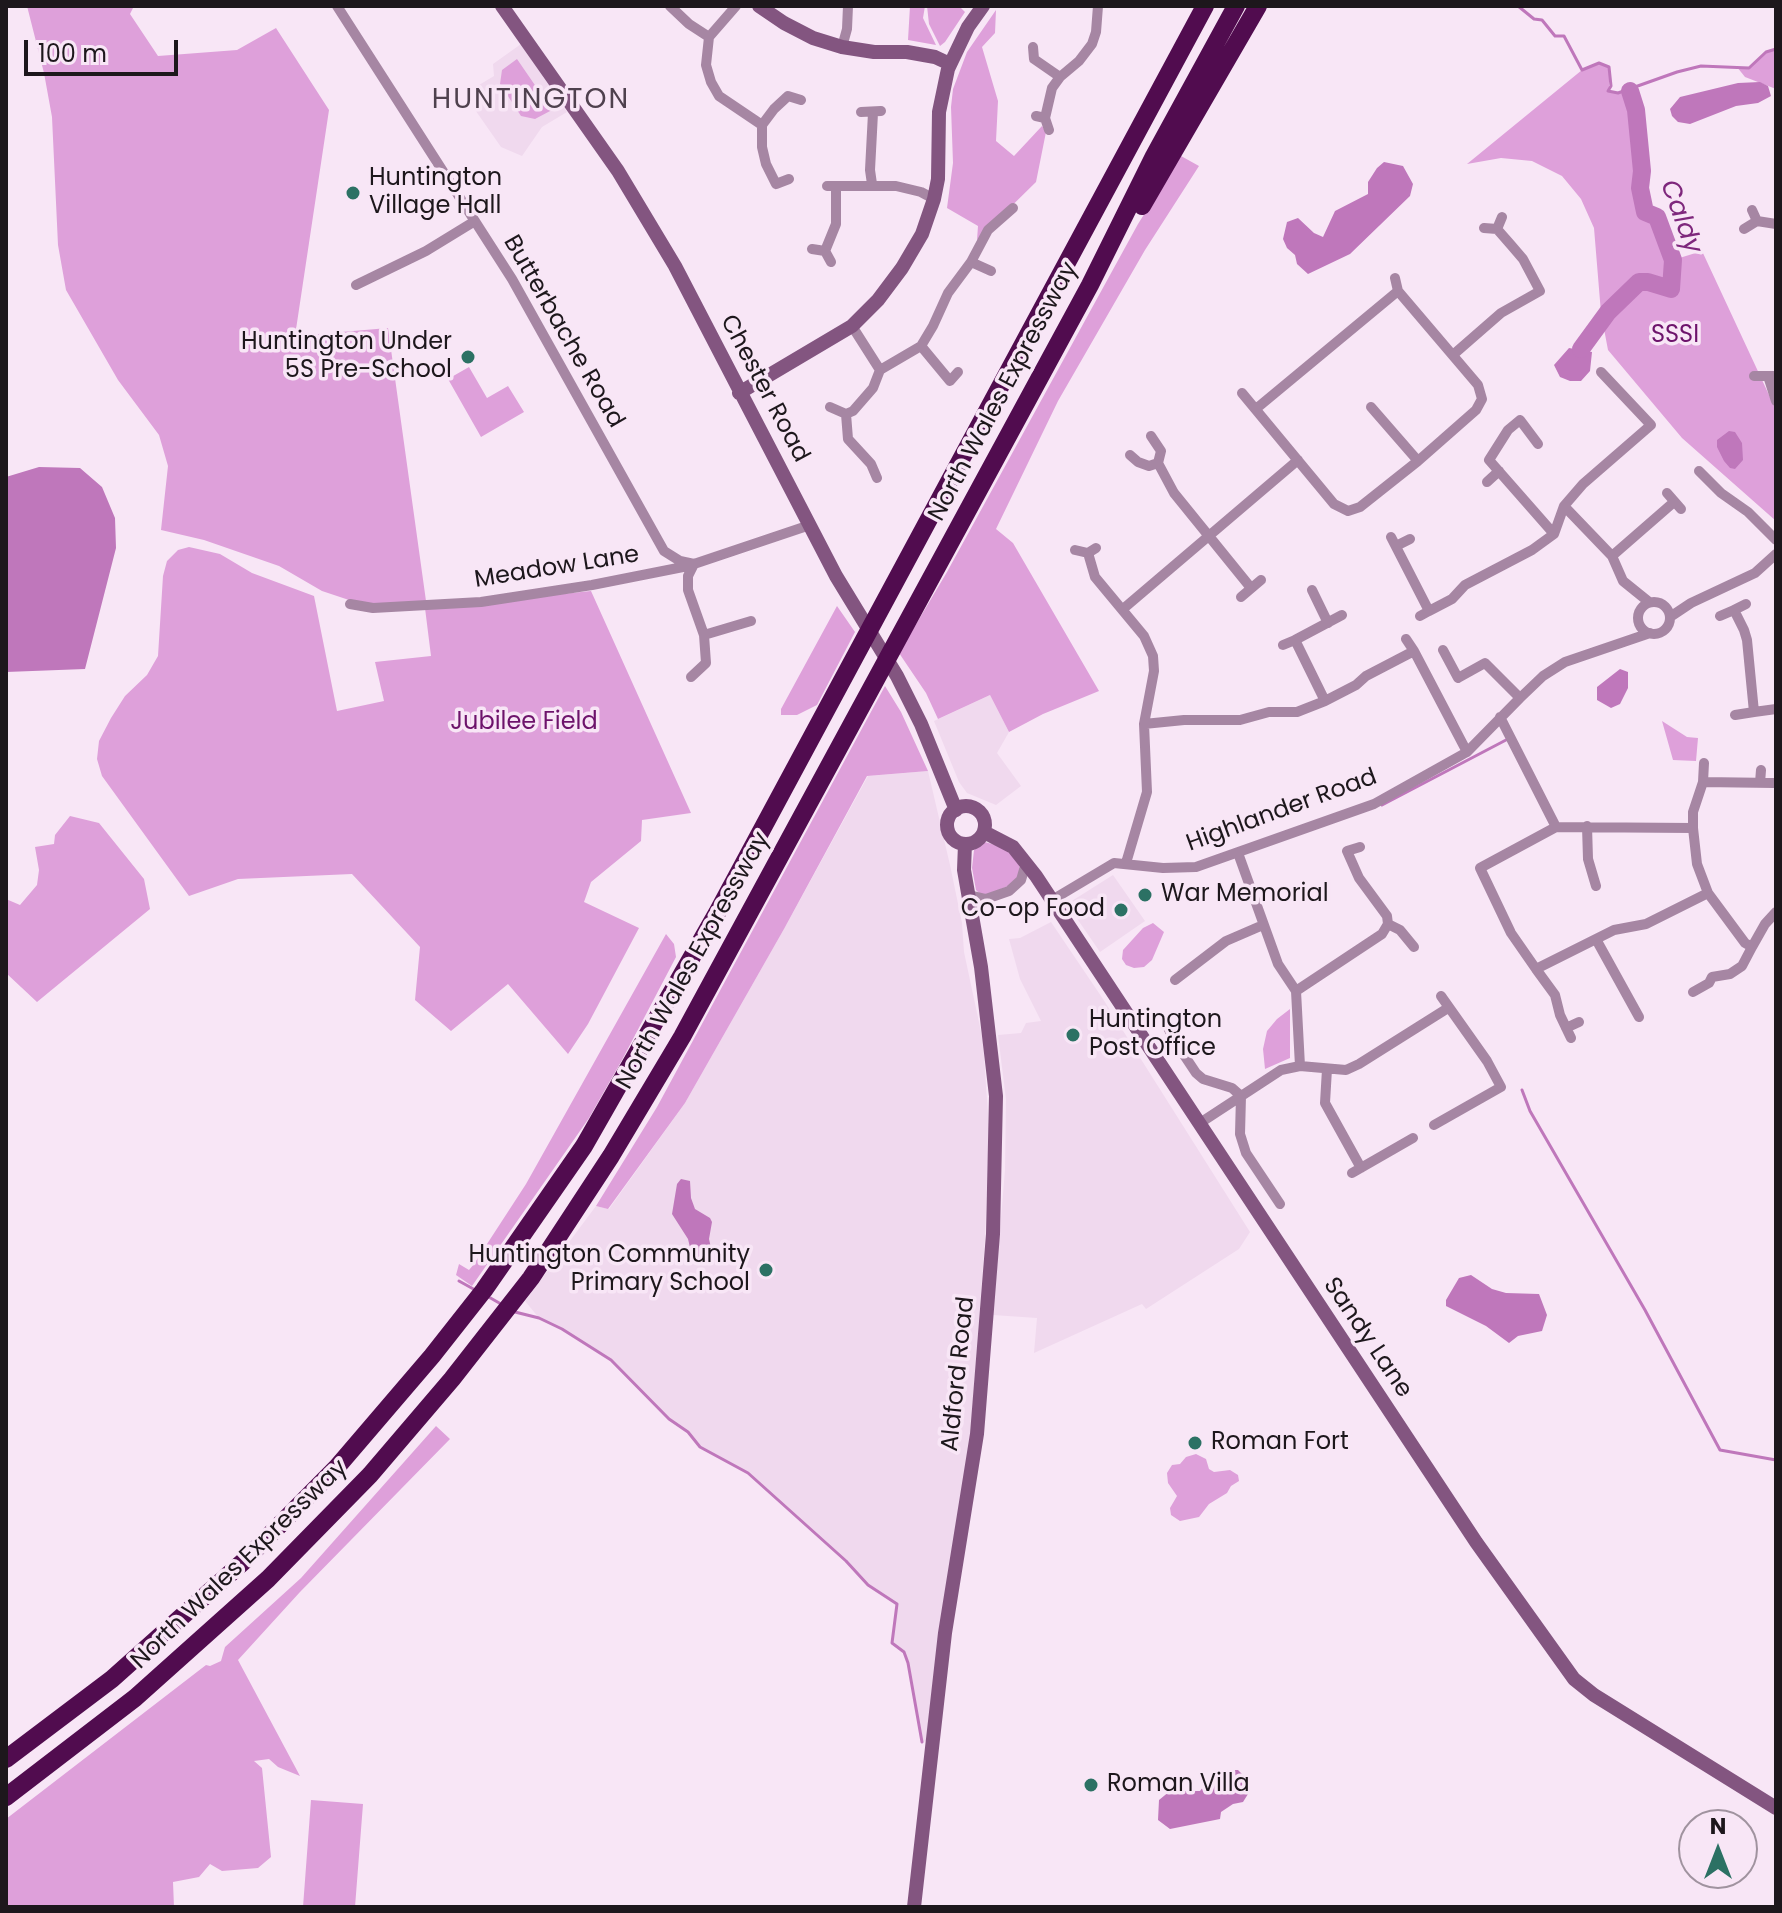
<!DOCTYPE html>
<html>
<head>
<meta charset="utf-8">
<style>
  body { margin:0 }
  #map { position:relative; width:1782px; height:1913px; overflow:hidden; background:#f8e6f6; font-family:Poppins,sans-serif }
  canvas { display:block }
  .frame { position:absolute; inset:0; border:8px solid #1d171c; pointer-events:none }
  .north { position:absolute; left:1678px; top:1809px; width:80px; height:80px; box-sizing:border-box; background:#f8e6f6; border:2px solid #a0939f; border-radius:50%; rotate:0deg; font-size:22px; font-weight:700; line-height:32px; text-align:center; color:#1d171c }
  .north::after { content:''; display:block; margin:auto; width:28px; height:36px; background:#2c7164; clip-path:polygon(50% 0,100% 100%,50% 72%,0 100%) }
  .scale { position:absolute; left:24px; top:40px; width:154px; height:36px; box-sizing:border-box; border:4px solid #1d171c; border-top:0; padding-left:10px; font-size:24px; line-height:28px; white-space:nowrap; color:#1d171c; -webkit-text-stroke:6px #f8e6f6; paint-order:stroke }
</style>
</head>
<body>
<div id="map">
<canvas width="1782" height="1913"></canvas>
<div class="frame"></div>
<div class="north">N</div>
<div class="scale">100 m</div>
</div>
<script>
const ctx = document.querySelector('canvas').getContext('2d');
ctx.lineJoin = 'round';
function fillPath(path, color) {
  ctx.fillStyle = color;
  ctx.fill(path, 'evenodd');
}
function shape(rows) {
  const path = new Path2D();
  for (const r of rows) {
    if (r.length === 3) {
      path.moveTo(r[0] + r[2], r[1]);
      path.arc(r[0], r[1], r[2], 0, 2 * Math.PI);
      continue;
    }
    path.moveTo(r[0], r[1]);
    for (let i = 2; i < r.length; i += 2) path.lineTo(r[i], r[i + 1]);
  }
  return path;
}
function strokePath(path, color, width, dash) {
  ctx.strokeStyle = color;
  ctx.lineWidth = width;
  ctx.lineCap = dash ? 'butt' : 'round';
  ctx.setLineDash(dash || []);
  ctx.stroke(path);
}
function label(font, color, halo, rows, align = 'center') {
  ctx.font = font + ' Poppins,sans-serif';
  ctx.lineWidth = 7;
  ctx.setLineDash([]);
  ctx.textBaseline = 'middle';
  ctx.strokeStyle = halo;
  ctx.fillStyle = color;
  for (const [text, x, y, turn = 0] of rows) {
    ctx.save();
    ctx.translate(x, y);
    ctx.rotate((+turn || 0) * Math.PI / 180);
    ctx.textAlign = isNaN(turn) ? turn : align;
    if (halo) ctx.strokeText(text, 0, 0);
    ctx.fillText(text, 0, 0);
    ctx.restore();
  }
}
const built = shape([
  [521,44,567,112,542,127,522,156,501,147,464,94,494,76,493,64],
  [990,695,1009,732,997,753,1021,786,996,805,967,793,959,782,934,721],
  [928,771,950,865,962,923,964,952,983,1041,989,1129,985,1239,970,1441,927,1741,922,1742,908,1663,904,1652,892,1643,897,1604,868,1585,846,1561,748,1473,700,1447,688,1432,669,1419,611,1360,562,1329,539,1318,525,1301,596,1206,609,1209,685,1103,784,929,868,776],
  [1113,875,1145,921,1100,952,1067,904],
  [1051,922,1103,999,1250,1232,1239,1249,1146,1309,1142,1304,1034,1353,1037,1318,993,1315,1005,1170,1006,1099,998,1035,1021,1033,1026,1023,1041,1021,1020,979,1009,939,1020,938]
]);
const green = shape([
  [27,6,134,6,130,14,158,56,237,50,276,28,329,110,295,336,388,328,426,601,372,604,352,601,322,591,279,566,204,540,161,530,168,466,159,435,118,380,66,290,58,245,52,117,44,73],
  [910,6,925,6,923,18,936,45,908,40],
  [927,6,959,6,965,12,945,42,940,46,929,24],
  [996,10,995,33,982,47,998,101,996,141,1014,156,1042,126,1046,132,1036,182,977,240,978,226,947,208,953,163,951,107,953,89,967,52],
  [1776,49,1776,89,1745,77,1737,67,1749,68,1766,52],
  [517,59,552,110,535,119,521,116,500,84,502,70],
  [1599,63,1609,67,1609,91,1618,93,1630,91,1636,110,1642,171,1640,188,1645,211,1657,217,1673,260,1702,251,1776,410,1776,521,1682,438,1608,350,1601,313,1594,228,1581,199,1562,176,1532,161,1501,158,1467,164,1582,70],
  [1181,156,1199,166,1145,250,1058,401,996,529,1013,543,1099,691,1043,714,1009,732,990,695,938,719,926,693,899,653,947,572,1138,224],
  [469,367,487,398,508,386,524,412,481,437,448,379],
  [189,547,220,554,252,573,314,596,337,711,384,701,375,662,431,656,425,608,591,591,691,813,642,820,641,841,591,882,584,902,639,928,588,1024,568,1054,508,984,451,1031,415,1000,420,947,352,874,238,879,189,896,102,776,97,759,99,741,111,718,125,696,147,675,158,656,163,576,167,561,178,550],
  [837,606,855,632,817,705,797,715,781,715,781,709],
  [885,686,901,712,928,771,867,776,784,929,685,1103,608,1209,596,1206,657,1107],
  [1662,721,1687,737,1698,738,1696,761,1673,760],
  [70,816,99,823,144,879,150,909,37,1002,6,973,6,899,20,905,37,885,39,870,35,847,54,844,55,835],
  [985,842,1002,847,1018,860,1020,869,1015,883,987,895,980,894,976,890,972,868,974,850],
  [1153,923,1164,932,1152,960,1144,967,1134,968,1126,965,1122,959,1123,950,1143,928],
  [666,934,674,944,676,957,622,1060,589,1118,472,1286,456,1275,459,1264,469,1270,474,1264,526,1184],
  [1290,1009,1290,1058,1265,1069,1263,1049,1267,1031,1277,1019],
  [436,1426,450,1439,300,1592,238,1660,300,1776,278,1767,269,1759,254,1761,262,1768,271,1857,258,1868,222,1871,210,1864,199,1877,173,1882,174,1907,6,1907,6,1819,206,1665,210,1666,221,1661,225,1647,301,1578],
  [1196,1454,1206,1459,1209,1469,1214,1472,1230,1470,1238,1475,1239,1481,1231,1486,1227,1493,1209,1504,1199,1517,1180,1521,1171,1515,1170,1508,1177,1496,1168,1483,1167,1473,1172,1465,1180,1464,1186,1457],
  [311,1800,363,1804,355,1907,303,1907]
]);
const water = shape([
  [1760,82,1768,86,1771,96,1758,103,1736,106,1690,124,1678,122,1672,116,1670,109,1680,97,1738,83],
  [1384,162,1403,166,1413,184,1410,196,1350,254,1308,274,1297,264,1295,255,1287,248,1283,239,1287,222,1298,218,1314,233,1323,237,1335,211,1368,194,1368,182,1377,168],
  [1569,348,1592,352,1590,371,1581,381,1570,381,1560,377,1554,365],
  [1729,431,1735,432,1742,443,1743,460,1735,469,1730,468,1724,461,1717,447,1717,440],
  [39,467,80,468,102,487,115,518,116,548,85,669,6,672,6,477],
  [1620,669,1628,672,1628,688,1620,704,1611,708,1597,700,1597,687],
  [681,1179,690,1181,691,1198,695,1209,710,1218,712,1222,709,1239,712,1252,704,1263,694,1264,688,1239,672,1214,677,1184],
  [1471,1275,1492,1289,1506,1293,1539,1294,1547,1315,1542,1331,1518,1336,1509,1343,1486,1326,1446,1306,1446,1300,1459,1278],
  [1227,1770,1238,1770,1245,1777,1248,1794,1243,1802,1233,1804,1221,1812,1220,1819,1170,1829,1158,1820,1159,1800,1170,1791,1200,1791,1210,1778]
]);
const stream = shape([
  [1518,6,1534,19,1542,20,1555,36,1564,36,1582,70,1599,63,1609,67,1611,86,1608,91,1618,93,1677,72,1701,66,1749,68,1766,52,1776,49],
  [1382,805,1506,740],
  [1522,1090,1530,1111,1645,1310,1720,1450,1776,1460],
  [459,1281,477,1291],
  [487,1296,501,1304],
  [515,1312,539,1318,562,1329,611,1360,669,1419,688,1432,700,1447,748,1473,846,1561,868,1585,897,1604,892,1643,904,1652,908,1663,922,1742]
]);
const river = shape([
  [1581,349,1608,312,1639,282,1648,282,1671,289,1673,260,1657,217,1645,212,1640,188,1642,171,1636,110,1630,91]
]);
const street = shape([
  [337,6,512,279,664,551,680,561,694,564,810,525],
  [670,6,689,24,709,37],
  [736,6,709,37,706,65,711,82,719,96,762,125,774,109,788,96,801,100],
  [842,47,847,29,848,6],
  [1033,47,1034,59,1060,77,1079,61,1092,44,1096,32,1098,6],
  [861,112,881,111],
  [1036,116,1045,118,1052,88,1060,77],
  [1045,118,1049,130],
  [762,125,762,147,766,164,776,184,789,179],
  [872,184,870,170,873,113],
  [827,186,896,186,921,192,934,199],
  [1752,210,1757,221,1776,224],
  [1497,229,1502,217],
  [1744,229,1757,221],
  [812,249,825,251],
  [831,262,825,251,836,224,836,186],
  [971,262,988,230,1013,208],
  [1395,278,1398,291],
  [356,285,426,251,475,221],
  [921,346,950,381,958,372],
  [1454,354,1501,313,1540,291,1523,259,1511,245,1497,229,1484,228],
  [880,370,921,346,933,326,948,293,971,262,991,271],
  [1754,376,1768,376],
  [1776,376,1768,376,1776,401],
  [1242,393,1334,504,1348,511,1360,507,1418,461,1476,410,1482,399,1478,385,1398,291,1257,408],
  [830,407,846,414,853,411,873,388,880,370,852,326],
  [1371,407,1418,461],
  [846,414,848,439,871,464,877,478],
  [1538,444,1520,420,1508,430,1489,460,1554,534],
  [1130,455,1138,462,1149,466,1158,463,1161,451,1151,436],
  [1158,463,1174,493,1251,588],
  [1699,471,1721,493,1748,512,1776,540],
  [1487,482,1499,471],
  [1667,493,1681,509],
  [1564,506,1612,556,1623,581,1649,602],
  [1391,537,1429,611,1420,616],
  [1396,546,1410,539],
  [1096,548,1088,553,1095,577,1144,636,1153,656,1154,671,1144,724,1147,792,1126,863],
  [1075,550,1088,553],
  [1612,556,1674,502],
  [694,564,688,576,688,590,704,635,751,621],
  [1312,590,1328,623],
  [1241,597,1261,580],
  [1654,618,16],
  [350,604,373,608,481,602,592,585,688,566],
  [1123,609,1298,460],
  [1734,610,1746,604],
  [1429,611,1452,599,1465,585,1532,550,1554,534,1564,506,1583,484,1651,425,1601,372],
  [1720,616,1734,610,1744,630,1747,640,1754,712,1776,709],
  [1670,617,1691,603,1755,573,1776,554],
  [1406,639,1414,651],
  [1283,645,1295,640],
  [1443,650,1458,678,1485,663,1520,698],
  [691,677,706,663,704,635],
  [1325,701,1295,640,1342,615],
  [1735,715,1754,712],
  [1500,717,1556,827],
  [1144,724,1184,720,1240,720,1269,712,1297,712,1325,701,1356,685,1366,676,1414,651,1467,752],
  [1704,763,1703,782,1693,812,1693,828,1697,864,1708,893,1745,943,1752,947,1765,924,1776,912],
  [1703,782,1774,783],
  [1760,783,1761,770],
  [1587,826,1588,859,1596,886],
  [1693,828,1556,827,1480,868,1511,933,1536,969,1614,930,1646,924,1708,893],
  [1360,847,1347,851,1359,878,1387,916,1388,924,1400,930,1414,947],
  [1238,853,1278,964,1296,991,1300,1066],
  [969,895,986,899,1009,891,1021,880,1026,863],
  [1052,900,1114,863,1163,868,1196,867,1374,804,1467,752,1520,698,1543,676,1565,662,1650,633],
  [1597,941,1639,1017],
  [1536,969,1555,995,1560,1015,1571,1038],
  [1175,980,1226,941,1263,925],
  [1296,991,1382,934,1388,924],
  [1693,992,1709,983,1712,977,1730,974,1742,966,1752,947],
  [1164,1019,1174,1040,1196,1073,1203,1079,1232,1088,1241,1096,1240,1134,1246,1153,1280,1204],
  [1566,1028,1579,1022],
  [1327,1069,1325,1103,1361,1168],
  [1200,1123,1281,1070,1300,1066,1346,1070,1359,1064,1448,1008],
  [1434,1125,1501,1087,1487,1061,1441,996],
  [1352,1173,1413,1138]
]);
const secondary = shape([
  [502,6,618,171,675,266,836,576,897,676,921,724,956,810],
  [759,6,784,23,813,38,842,47,874,52,907,52,935,57,950,64],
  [739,393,852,326,878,300,902,268,922,234,934,199,938,179,939,112,948,69,968,27,983,6],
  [966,825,19],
  [984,832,1013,847,1036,876,1476,1542,1574,1679,1594,1695,1776,1808],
  [914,1907,945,1633,977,1434,993,1234,996,1096,981,967,964,870,965,844]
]);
const highway = shape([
  [1142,206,1258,6],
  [6,1759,112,1679,244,1561,337,1467,432,1356,484,1290,584,1146,717,913,1205,6],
  [6,1797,135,1698,268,1579,370,1475,452,1379,531,1278,611,1156,682,1037,1090,285,1154,156,1236,6]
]);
const markers = [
  [353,193,8,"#2c7164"],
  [468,357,8,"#2c7164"],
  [1145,895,8,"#2c7164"],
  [1121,910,8,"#2c7164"],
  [1073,1035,8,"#2c7164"],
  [766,1270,8,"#2c7164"],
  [1195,1443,8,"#2c7164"],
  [1091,1785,8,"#2c7164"]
];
const poiNames = [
  ["Huntington",369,179],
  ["Village Hall",369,207],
  ["Huntington Under",452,343,"right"],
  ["5S Pre-School",452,371,"right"],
  ["War Memorial",1161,895],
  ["Co-op Food",1105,910,"right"],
  ["Huntington",1089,1021],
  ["Post Office",1089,1049],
  ["Huntington Community",750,1256,"right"],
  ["Primary School",750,1284,"right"],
  ["Roman Fort",1211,1443],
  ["Roman Villa",1107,1785]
];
const streetNames = [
  ["Butterbache Road",563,332,60],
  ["Chester Road",764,389,62],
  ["North Wales Expressway",1004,392,-62],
  ["Meadow Lane",557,568,-9],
  ["Highlander Road",1282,811,-20],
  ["North Wales Expressway",694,961,-61],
  ["Sandy Lane",1367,1338,56],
  ["Aldford Road",959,1374,-84],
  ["North Wales Expressway",240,1565,-44]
];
const parkNames = [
  ["SSSI",1675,336],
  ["Jubilee Field",524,723]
];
const waterNames = [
  ["Caldy",1680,217,70]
];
const quarterNames = [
  ["HUNTINGTON",531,101]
];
fillPath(built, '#f0d9ee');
fillPath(green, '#dea0da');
fillPath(water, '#bf77bb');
strokePath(stream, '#bf77bb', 3);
strokePath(river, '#bf77bb', 18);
strokePath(street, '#a686a3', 10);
strokePath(secondary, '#835580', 14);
strokePath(highway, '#510c4f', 18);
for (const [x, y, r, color] of markers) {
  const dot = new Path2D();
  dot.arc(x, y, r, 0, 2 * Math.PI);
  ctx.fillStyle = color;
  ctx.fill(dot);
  strokePath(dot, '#f8e6f6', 3);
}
label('24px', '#1d171c', '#f8e6f6', poiNames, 'left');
label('24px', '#1d171c', '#f8e6f6', streetNames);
label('24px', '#6d136b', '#f8e6f6', parkNames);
label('italic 26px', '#7e277c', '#f8e6f6', waterNames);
ctx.letterSpacing = '2px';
label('28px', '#4f414e', '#f8e6f6', quarterNames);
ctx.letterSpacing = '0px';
</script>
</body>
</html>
